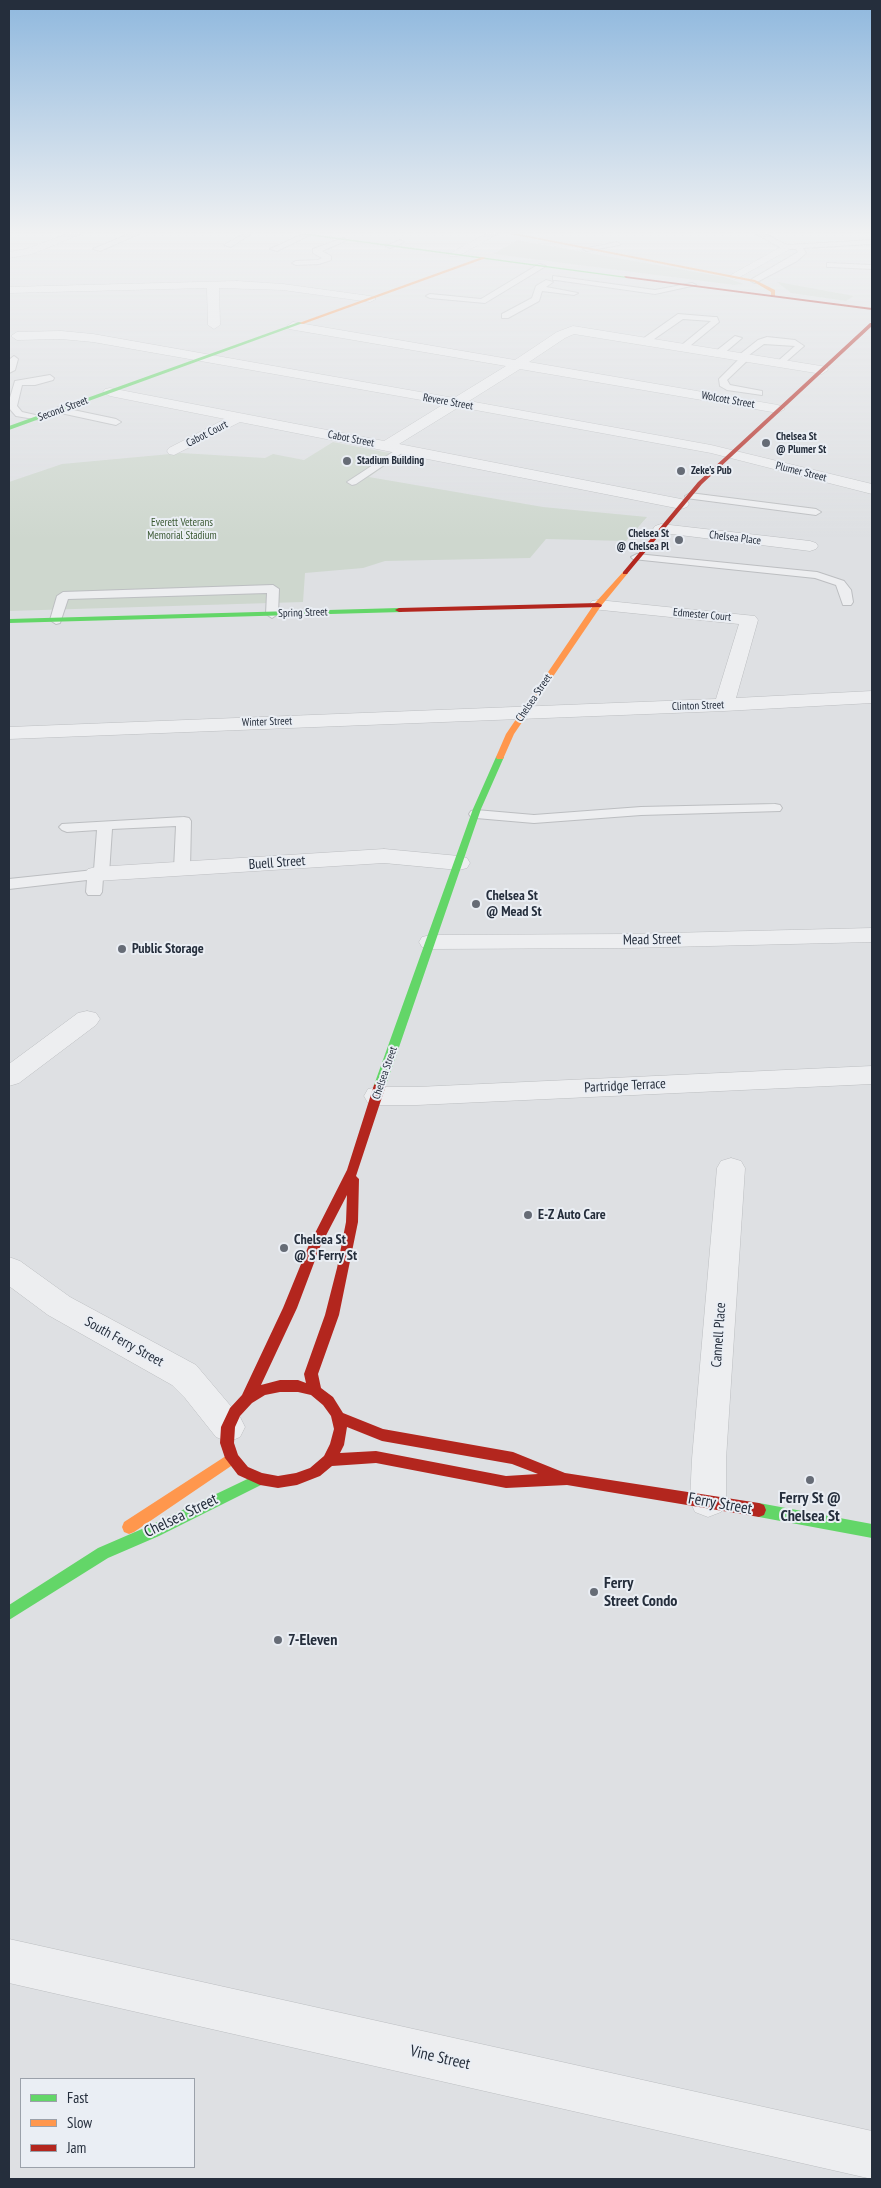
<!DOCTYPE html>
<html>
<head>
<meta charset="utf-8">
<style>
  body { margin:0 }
  #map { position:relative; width:881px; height:2188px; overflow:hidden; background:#dee0e3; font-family:"PT Sans Narrow",sans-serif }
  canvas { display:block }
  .frame { position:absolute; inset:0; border:10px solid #252e3c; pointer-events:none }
  .legend { position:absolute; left:20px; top:2078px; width:175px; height:90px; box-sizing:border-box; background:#eaeef4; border:1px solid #9ba1aa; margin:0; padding:6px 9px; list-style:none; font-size:15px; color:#252e3c }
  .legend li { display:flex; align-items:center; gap:10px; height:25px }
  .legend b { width:25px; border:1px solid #9ba1aa }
</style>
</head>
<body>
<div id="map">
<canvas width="881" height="2188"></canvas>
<div class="frame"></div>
<ul class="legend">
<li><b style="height:6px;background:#63d668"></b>Fast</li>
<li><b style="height:6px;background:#ff974d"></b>Slow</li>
<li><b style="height:6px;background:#b3261e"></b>Jam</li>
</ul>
</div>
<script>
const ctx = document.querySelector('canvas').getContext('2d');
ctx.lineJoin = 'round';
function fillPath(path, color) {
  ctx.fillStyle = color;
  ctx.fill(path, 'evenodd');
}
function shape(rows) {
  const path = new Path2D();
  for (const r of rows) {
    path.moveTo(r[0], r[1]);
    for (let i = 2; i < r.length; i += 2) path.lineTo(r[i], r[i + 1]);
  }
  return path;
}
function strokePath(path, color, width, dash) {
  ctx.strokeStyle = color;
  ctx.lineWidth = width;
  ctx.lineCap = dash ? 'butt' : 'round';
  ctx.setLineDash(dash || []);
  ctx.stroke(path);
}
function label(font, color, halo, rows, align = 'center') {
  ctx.font = font + ' "PT Sans Narrow",sans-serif';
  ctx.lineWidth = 4;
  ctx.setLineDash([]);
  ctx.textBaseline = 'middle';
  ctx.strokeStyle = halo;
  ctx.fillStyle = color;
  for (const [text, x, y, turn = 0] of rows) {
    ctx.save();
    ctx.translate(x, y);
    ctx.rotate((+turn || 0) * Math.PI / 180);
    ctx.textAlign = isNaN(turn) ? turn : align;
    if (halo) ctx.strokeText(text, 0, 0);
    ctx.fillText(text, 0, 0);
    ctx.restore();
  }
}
const green = shape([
  [517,240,724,277,744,284,734,285,493,254],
  [777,282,778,282,854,296,846,301,791,293],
  [333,442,400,455,369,477,543,507,647,517,626,541,546,539,530,558,385,561,363,568,305,573,303,602,9,611,9,482,62,464,181,453,265,458,273,454,304,460]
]);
const lane = shape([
  [129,234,139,234,100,251,93,249,129,234],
  [243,234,251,234,231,247,224,245,243,234],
  [303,234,310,235,277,251,270,249,303,234],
  [756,234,765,234,787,245,872,240,872,244,803,248,806,253,797,261,755,283,751,281,752,279,798,252,796,249,783,249,756,234],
  [343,238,347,240,345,241,322,251,331,256,331,260,319,264,296,265,292,263,296,261,318,260,322,258,313,253,313,249,343,238],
  [400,240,404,242,402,243,390,248,386,246,400,240],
  [617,242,621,244,619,245,587,251,583,249,617,242],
  [827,263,872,265,872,269,830,267,827,267,827,263],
  [539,264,546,266,485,303,430,298,426,296,430,294,481,299,539,264],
  [553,276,655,290,692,283,696,285,655,294,556,280,553,280,553,276],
  [546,280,553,282,546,287,578,293,574,295,542,291,539,301,508,318,502,318,502,314,532,298,536,286,546,280],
  [678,314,714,317,717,317,719,322,685,350,678,348,711,321,683,319,647,344,641,344,641,340,678,314],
  [735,336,742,338,722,355,716,355,716,351,735,336],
  [767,337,795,340,804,346,781,366,777,363,778,361,795,346,764,344,749,355,749,359,727,380,730,385,762,391,762,395,727,390,720,386,719,379,739,359,739,355,758,340,767,337],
  [14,356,18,359,15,370,9,373,10,359,14,356],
  [50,375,54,378,53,380,35,385,22,385,17,406,22,412,40,416,40,420,16,416,9,408,9,401,15,381,50,375],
  [59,407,116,419,121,422,116,425,56,412,56,408,59,407],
  [402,446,407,449,405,451,356,484,352,485,347,482,402,446],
  [690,493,816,509,821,512,816,515,686,498,685,496,690,493],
  [637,554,817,572,844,581,851,590,853,602,851,605,843,605,836,585,815,578,633,559,631,557,637,554],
  [273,585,279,589,278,614,272,618,266,614,267,593,68,599,60,623,56,624,50,620,57,596,63,592,273,585],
  [775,804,780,805,782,808,780,811,641,815,534,823,476,818,471,817,469,814,471,811,476,810,534,815,641,807,775,804],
  [184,817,189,818,191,821,190,869,188,872,182,874,176,872,174,869,176,826,112,829,109,874,103,878,102,892,100,895,88,895,86,892,87,880,9,889,9,879,94,870,97,830,67,832,62,830,59,827,62,824,184,817]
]);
const street = shape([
  [66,234,81,234,32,254,9,258,9,252,26,249,66,234],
  [485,234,498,234,458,256,450,256,449,254,485,234],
  [786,244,791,247,790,249,738,278,734,279,729,276,786,244],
  [237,281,283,284,370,296,376,299,370,302,283,290,219,288,220,325,214,329,208,325,207,288,9,293,9,287,237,281],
  [293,322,515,360,557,332,573,326,827,367,828,370,822,374,574,334,565,338,529,362,778,405,785,409,778,413,520,369,469,401,711,445,872,484,872,494,711,453,459,407,399,444,681,499,687,501,689,504,687,507,681,509,240,422,174,455,169,454,167,451,169,448,225,419,110,396,103,392,105,389,110,388,384,441,444,404,93,342,61,339,17,340,11,336,17,332,61,331,93,334,454,398,506,366,289,329,287,326,293,322],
  [661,524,810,541,816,543,818,546,816,549,810,551,655,532,653,529,655,526,661,524],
  [598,600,755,616,758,620,736,698,872,691,872,703,724,711,9,739,9,727,716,699,739,624,592,609,589,605,592,601,598,600],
  [384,849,459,856,467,858,470,863,467,868,459,870,384,863,96,881,88,879,84,874,88,869,96,867,384,849],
  [872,928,872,942,628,948,431,949,422,947,419,942,422,937,431,935,628,934,872,928],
  [87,1011,96,1013,100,1019,96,1025,19,1083,9,1086,9,1064,78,1013,87,1011],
  [872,1066,872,1084,417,1105,378,1105,368,1103,364,1096,368,1089,378,1087,417,1087,872,1066],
  [731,1158,741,1161,745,1168,726,1459,726,1501,721,1512,708,1517,695,1512,690,1501,692,1459,717,1168,721,1161,731,1158],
  [9,1257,20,1261,70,1297,196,1365,240,1417,245,1427,240,1437,228,1442,216,1437,185,1398,172,1385,48,1315,9,1286,9,1257],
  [9,1939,872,2131,872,2179,9,1983,9,1939]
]);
const fast = shape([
  [298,234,310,234,628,277,626,278,298,234],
  [299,322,303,323,9,430,9,426,299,322],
  [399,608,402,608,402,612,9,623,9,619,399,608],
  [500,754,504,757,481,809,386,1085,384,1088,376,1088,374,1085,473,809,496,757,500,754],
  [260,1473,265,1475,267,1479,265,1483,159,1536,108,1558,9,1620,9,1605,98,1548,149,1526,260,1473],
  [759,1503,872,1524,872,1538,759,1517,754,1515,752,1510,754,1505,759,1503]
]);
const slow = shape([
  [510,234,519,234,755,280,775,290,775,296,771,297,771,292,754,282,510,234],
  [482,257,486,258,303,324,299,323,482,257],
  [623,572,628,573,601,606,514,734,503,759,497,759,496,757,506,734,595,603,623,572],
  [232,1452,237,1454,239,1458,237,1462,134,1532,129,1534,124,1532,122,1527,124,1522,232,1452]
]);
const jam = shape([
  [624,276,872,308,872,310,626,278,624,276],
  [870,323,872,323,872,326,702,484,627,574,623,574,623,572,698,482,870,323],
  [598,603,602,605,601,607,399,612,395,610,399,608,598,603],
  [380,1081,386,1085,356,1176,359,1179,358,1222,339,1315,318,1374,321,1388,333,1397,343,1413,383,1429,513,1452,565,1473,759,1503,764,1505,766,1510,764,1515,759,1517,567,1485,506,1488,376,1463,332,1466,320,1476,297,1485,278,1488,260,1485,238,1475,225,1458,220,1443,221,1427,230,1408,242,1395,283,1308,308,1247,347,1170,374,1085,380,1081],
  [347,1195,346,1222,337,1268,325,1315,304,1374,306,1383,298,1380,280,1380,261,1385,297,1308,320,1247,347,1195],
  [280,1392,298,1392,311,1395,323,1405,331,1416,334,1429,330,1444,324,1456,310,1468,296,1473,278,1476,262,1473,248,1467,238,1455,234,1443,235,1427,240,1416,252,1403,265,1395,280,1392],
  [347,1427,382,1441,512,1464,538,1474,506,1476,376,1451,340,1453,344,1445,347,1427]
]);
const markers = [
  [766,443,5,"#666c76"],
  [347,461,5,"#666c76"],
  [681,471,5,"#666c76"],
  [679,540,5,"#666c76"],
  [476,904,5,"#666c76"],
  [122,949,5,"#666c76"],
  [528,1215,5,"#666c76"],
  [284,1248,5,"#666c76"],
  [810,1480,5,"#666c76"],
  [594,1592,5,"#666c76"],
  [278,1640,5,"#666c76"]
];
const farStreetnames = [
  ["Wolcott Street",728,400,10],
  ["Revere Street",448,402,10],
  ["Second Street",63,409,-20],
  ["Cabot Court",207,434,-27],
  ["Cabot Street",351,439,11],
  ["Plumer Street",801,472,14],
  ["Chelsea Place",735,538,7],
  ["Spring Street",303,613,-2],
  ["Edmester Court",702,615,5],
  ["Chelsea Street",534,698,-56],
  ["Clinton Street",698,706,-2],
  ["Winter Street",267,722,-2],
  ["Chelsea Street",385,1073,-71]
];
const farPoinames = [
  ["Chelsea St",776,437],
  ["@ Plumer St",776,450],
  ["Stadium Building",357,461],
  ["Zeke's Pub",691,471],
  ["Chelsea St",669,534,"right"],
  ["@ Chelsea Pl",669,547,"right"]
];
const farParknames = [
  ["Everett Veterans",182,523],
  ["Memorial Stadium",182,536]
];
const streetNames = [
  ["Buell Street",277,863,-4],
  ["Mead Street",652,940,-1],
  ["Partridge Terrace",625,1086,-3],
  ["Cannell Place",719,1335,-86],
  ["South Ferry Street",124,1342,29]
];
const poiNames = [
  ["Chelsea St",486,896],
  ["@ Mead St",486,912],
  ["Public Storage",132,949],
  ["E-Z Auto Care",538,1215],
  ["Chelsea St",294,1240],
  ["@ S Ferry St",294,1256]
];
const nearPoinames = [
  ["Ferry St @",810,1498,"center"],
  ["Chelsea St",810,1516,"center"],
  ["Ferry",604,1583],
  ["Street Condo",604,1601],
  ["7-Eleven",288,1640]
];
const nearStreetnames = [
  ["Ferry Street",720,1504,10],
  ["Chelsea Street",181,1516,-26],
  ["Vine Street",440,2058,13]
];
fillPath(green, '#ced7ce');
strokePath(lane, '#bcbec1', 2);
strokePath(street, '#bcbec1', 1);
fillPath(lane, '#edeef0');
fillPath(street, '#edeef0');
fillPath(fast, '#63d668');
fillPath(slow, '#ff974d');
fillPath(jam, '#b3261e');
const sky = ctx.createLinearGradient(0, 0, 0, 540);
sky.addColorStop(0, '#8fb8de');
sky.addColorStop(0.43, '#f0f1f2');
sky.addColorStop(1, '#f0f1f200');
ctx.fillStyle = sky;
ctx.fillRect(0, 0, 881, 540);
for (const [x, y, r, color] of markers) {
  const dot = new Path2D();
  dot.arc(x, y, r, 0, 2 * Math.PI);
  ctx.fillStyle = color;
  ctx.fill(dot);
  strokePath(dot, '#eaeef4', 2);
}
label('11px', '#252e3c', '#eaeef4', farStreetnames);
label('bold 11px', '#252e3c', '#eaeef4', farPoinames, 'left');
label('11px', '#3a5832', '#eaeef4', farParknames);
label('14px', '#252e3c', '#eaeef4', streetNames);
label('bold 14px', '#252e3c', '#eaeef4', poiNames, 'left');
label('bold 16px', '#252e3c', '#eaeef4', nearPoinames, 'left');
label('16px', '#252e3c', '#eaeef4', nearStreetnames);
</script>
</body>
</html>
